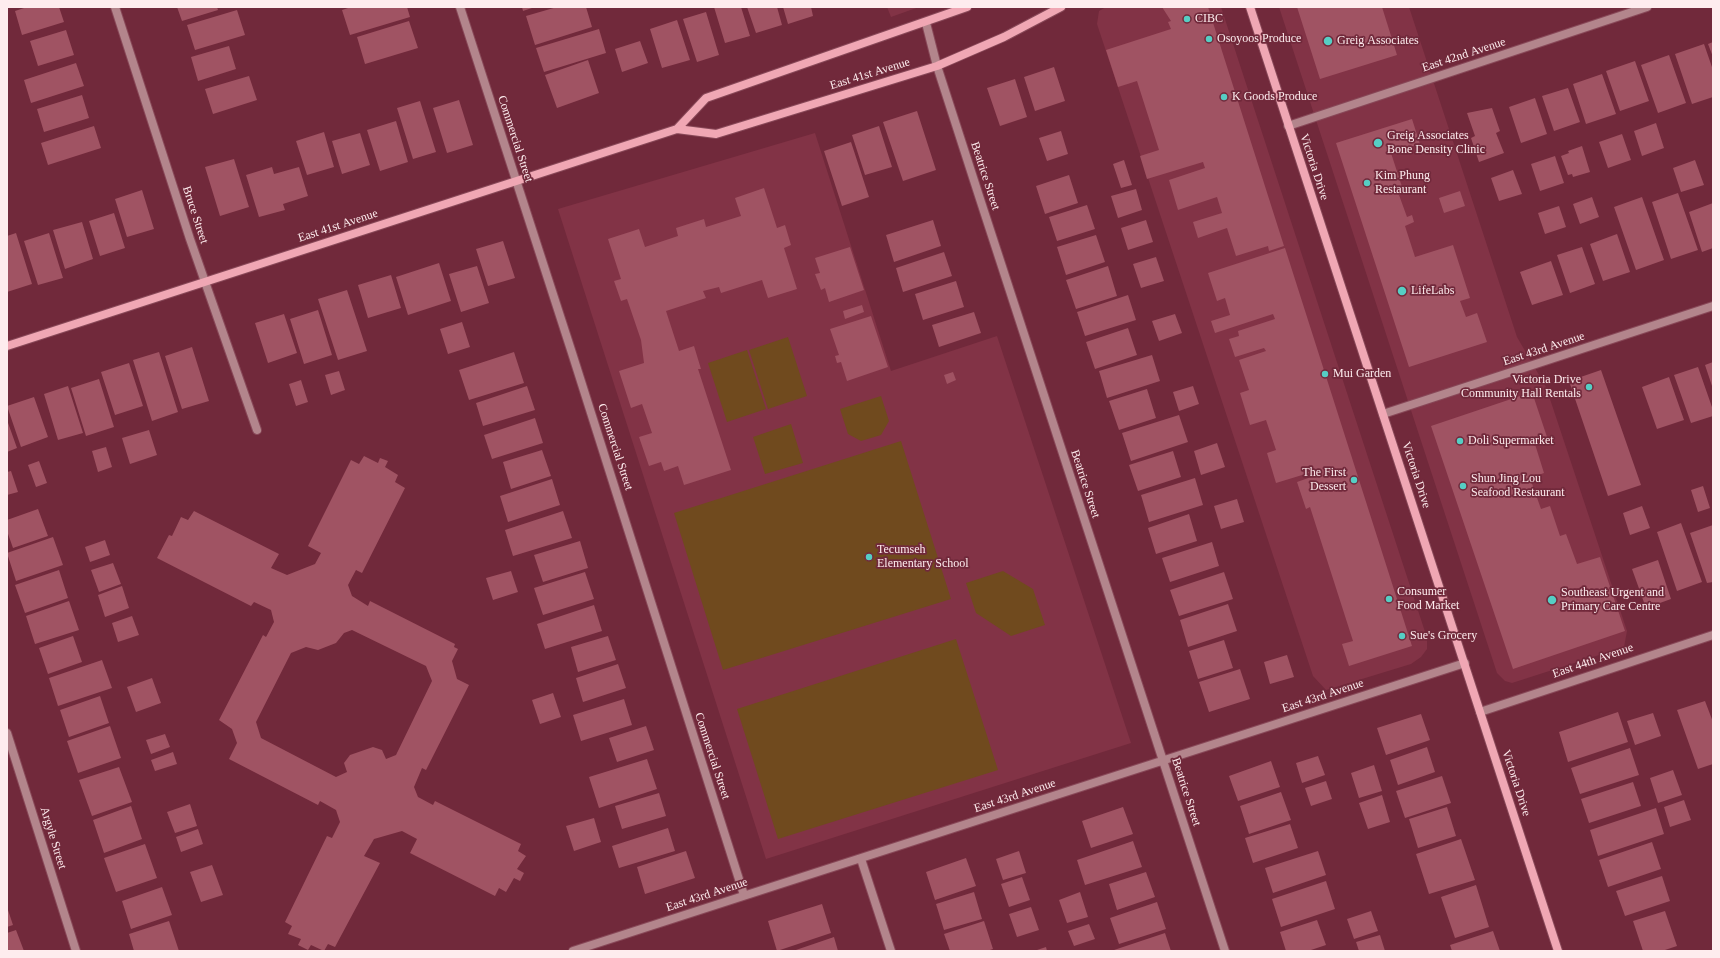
<!DOCTYPE html>
<html>
<head>
<meta charset="utf-8">
<style>
  body { margin:0 }
  #map { position:relative; width:1720px; height:958px; overflow:hidden; background:#71293b; font-family:Georgia,serif }
  canvas { display:block }
  .frame { position:absolute; inset:0; border:8px solid #feecee; pointer-events:none }
</style>
</head>
<body>
<div id="map">
<canvas width="1720" height="958"></canvas>
<div class="frame"></div>
</div>
<script>
const ctx = document.querySelector('canvas').getContext('2d');
ctx.lineJoin = 'round';
function fillPath(path, color) {
  ctx.fillStyle = color;
  ctx.fill(path, 'evenodd');
}
function shape(rows) {
  const path = new Path2D();
  for (const r of rows) {
    path.moveTo(r[0], r[1]);
    for (let i = 2; i < r.length; i += 2) path.lineTo(r[i], r[i + 1]);
  }
  return path;
}
function strokePath(path, color, width, dash) {
  ctx.strokeStyle = color;
  ctx.lineWidth = width;
  ctx.lineCap = dash ? 'butt' : 'round';
  ctx.setLineDash(dash || []);
  ctx.stroke(path);
}
function label(font, color, halo, rows, align = 'center') {
  ctx.font = font + ' Georgia,serif';
  ctx.lineWidth = 3.5;
  ctx.setLineDash([]);
  ctx.textBaseline = 'middle';
  ctx.strokeStyle = halo;
  ctx.fillStyle = color;
  for (const [text, x, y, turn = 0] of rows) {
    ctx.save();
    ctx.translate(x, y);
    ctx.rotate((+turn || 0) * Math.PI / 180);
    ctx.textAlign = isNaN(turn) ? turn : align;
    if (halo) ctx.strokeText(text, 0, 0);
    ctx.fillText(text, 0, 0);
    ctx.restore();
  }
}
const built = shape([
  [887,7,919,7,891,17],
  [1106,7,1221,7,1427,638,1427,649,1421,657,1411,664,1326,690,1313,676,1097,24,1099,11],
  [1279,7,1409,7,1517,337,1546,387,1627,631,1624,647,1512,683,1505,681,1497,673],
  [815,133,891,371,997,336,1131,743,766,859,558,209]
]);
const green = shape([
  [788,337,807,396,768,409,749,350],
  [747,350,766,409,727,422,708,363],
  [881,396,889,421,881,435,861,441,848,434,840,409],
  [791,424,803,463,765,474,753,437],
  [901,441,951,599,723,670,674,513],
  [1003,571,1033,589,1045,625,1011,636,976,613,966,583],
  [956,639,998,770,778,839,737,709]
]);
const building = shape([
  [27,7,59,7,64,22,22,35,15,11],
  [177,7,217,7,218,10,182,21],
  [351,7,407,7,410,17,350,35,342,10],
  [522,7,535,7,523,11],
  [557,7,586,7,592,27,535,45,526,16],
  [714,7,741,7,750,36,725,43],
  [747,7,777,7,782,25,756,33],
  [783,7,811,7,813,16,788,24],
  [1162,7,1208,7,1284,246,1269,251,1268,246,1236,256,1227,228,1198,238,1193,222,1222,213,1217,197,1178,210,1169,180,1205,168,1203,162,1147,179,1140,156,1159,150,1137,81,1118,87,1106,50,1171,29,1168,22,1171,21],
  [1297,7,1382,7,1397,55,1320,79],
  [237,10,245,35,195,50,187,25],
  [706,12,719,55,697,62,683,19],
  [677,20,690,60,662,68,650,29],
  [409,21,418,48,365,64,357,37],
  [599,29,606,53,544,72,536,48],
  [66,30,74,55,38,66,30,41],
  [640,41,648,63,622,72,615,49],
  [1713,42,1713,57,1708,44],
  [1704,44,1713,70,1713,97,1692,104,1675,54],
  [229,46,236,69,198,81,191,57],
  [1669,55,1686,103,1658,113,1641,65],
  [588,60,599,93,557,108,545,75],
  [1635,61,1649,101,1620,111,1606,71],
  [76,63,84,86,31,103,24,80],
  [1054,67,1065,101,1035,111,1024,77],
  [1602,74,1616,114,1586,124,1573,84],
  [249,76,257,100,213,114,205,89],
  [1015,79,1027,117,1000,126,987,88],
  [1568,88,1580,122,1554,131,1542,96],
  [82,95,89,118,44,132,37,109],
  [1535,98,1547,134,1521,143,1509,107],
  [459,100,473,145,447,153,433,108],
  [420,101,436,152,413,159,397,108],
  [1492,108,1500,131,1496,133,1504,153,1479,162,1471,138,1475,136,1467,113],
  [917,111,936,170,903,181,883,122],
  [1412,119,1420,144,1391,153,1404,193,1399,195,1407,217,1412,215,1414,222,1405,226,1415,257,1453,245,1470,298,1460,301,1466,317,1477,313,1487,342,1409,367,1336,143],
  [396,121,408,162,380,171,367,130],
  [1656,123,1664,148,1642,156,1634,131],
  [94,126,101,148,48,165,41,143],
  [879,126,892,167,865,175,852,135],
  [1061,131,1068,154,1047,161,1039,138],
  [324,132,334,167,307,175,296,141],
  [360,133,370,165,342,174,332,141],
  [1622,134,1631,160,1608,168,1599,142],
  [851,142,869,197,842,206,824,151],
  [1582,146,1590,172,1573,177,1572,174,1568,175,1561,156,1569,153,1568,151],
  [1555,156,1564,183,1540,191,1531,164],
  [234,159,249,207,220,216,205,167],
  [1124,160,1132,185,1121,188,1113,164],
  [1695,160,1704,185,1681,192,1673,168],
  [272,167,274,174,299,167,308,196,283,204,285,210,259,217,246,175],
  [1513,170,1522,194,1499,201,1491,178],
  [1069,175,1078,203,1045,214,1036,186],
  [764,188,777,228,785,225,791,245,784,248,797,289,768,298,762,280,721,293,719,287,703,291,706,298,666,311,679,351,694,346,701,369,698,369,731,470,684,485,678,466,664,471,661,462,649,466,639,437,652,433,642,404,631,408,619,371,644,363,641,340,627,299,621,301,614,281,621,279,608,239,639,229,645,247,678,236,676,228,704,219,706,227,741,216,735,198],
  [1136,189,1142,210,1118,218,1111,196],
  [142,190,154,229,127,237,115,199],
  [1460,191,1465,206,1444,213,1439,198],
  [1678,193,1698,250,1671,259,1652,202],
  [1592,197,1599,217,1580,224,1573,204],
  [1642,197,1664,260,1636,270,1614,207],
  [1713,203,1713,248,1702,252,1689,212],
  [1087,205,1095,229,1057,241,1049,217],
  [1559,206,1566,227,1545,234,1538,213],
  [114,213,125,248,100,256,89,221],
  [933,220,941,246,894,262,886,235],
  [1146,220,1153,242,1128,250,1121,228],
  [82,222,93,259,65,269,53,230],
  [16,233,32,284,7,292,7,236],
  [49,233,63,278,38,285,24,241],
  [1617,234,1630,272,1603,281,1590,244],
  [1096,235,1105,262,1066,275,1057,247],
  [503,241,515,278,488,286,476,249],
  [850,247,864,290,829,302,825,288,821,290,815,274,820,273,815,258],
  [1582,247,1595,284,1570,293,1557,255],
  [1285,248,1412,646,1349,666,1342,644,1353,641,1310,507,1306,509,1297,482,1314,476,1312,472,1276,483,1267,453,1276,450,1266,420,1250,425,1240,393,1249,390,1239,360,1266,351,1264,348,1235,357,1229,339,1239,336,1238,331,1275,319,1273,314,1215,333,1211,321,1230,315,1225,298,1217,301,1208,273],
  [944,252,952,276,903,292,896,268],
  [1156,257,1164,281,1141,288,1133,264],
  [1551,261,1563,295,1532,305,1520,272],
  [439,263,451,301,408,315,396,277],
  [477,266,489,303,461,312,449,274],
  [1108,266,1117,296,1076,309,1066,280],
  [391,275,401,308,368,318,358,285],
  [956,281,964,307,923,320,915,294],
  [347,290,367,351,338,360,318,299],
  [1128,295,1136,320,1085,336,1077,312],
  [862,305,864,312,845,319,843,311],
  [318,310,332,355,304,364,290,319],
  [974,312,981,333,939,347,932,325],
  [284,314,297,353,268,363,255,323],
  [1175,314,1182,333,1159,341,1152,321],
  [871,316,888,367,847,381,841,362,837,363,835,356,839,355,830,329],
  [462,322,470,347,448,354,440,329],
  [1128,328,1137,355,1095,369,1086,342],
  [192,347,209,401,182,409,165,356],
  [159,352,178,412,152,421,133,360],
  [514,352,524,383,469,400,459,370],
  [1152,355,1160,381,1107,398,1099,371],
  [1713,362,1713,389,1705,365],
  [129,363,143,406,115,415,101,372],
  [1698,367,1713,410,1713,416,1691,423,1674,375],
  [1601,370,1641,485,1608,496,1569,381],
  [339,371,345,390,331,395,325,375],
  [953,372,956,380,947,384,944,375],
  [1669,377,1684,420,1657,429,1642,387],
  [99,379,114,427,86,436,71,388],
  [301,380,308,402,296,406,289,384],
  [68,386,83,433,58,440,44,394],
  [527,386,535,410,483,426,476,403],
  [1193,386,1199,404,1179,411,1173,392],
  [1147,389,1156,418,1119,430,1109,401],
  [1532,392,1547,437,1534,441,1544,473,1530,478,1541,509,1550,506,1560,536,1566,534,1577,564,1600,557,1625,631,1513,669,1431,426],
  [34,397,48,437,21,447,7,406],
  [1179,415,1188,442,1131,461,1122,433],
  [535,418,543,443,492,459,484,435],
  [7,420,17,448,7,452],
  [149,430,157,455,130,464,122,438],
  [1217,443,1225,467,1201,475,1194,451],
  [106,447,112,467,98,472,92,451],
  [542,450,551,476,511,489,503,462],
  [1173,451,1181,477,1138,491,1129,465],
  [364,456,378,463,380,458,388,461,385,467,398,475,395,482,405,488,362,573,356,570,348,585,352,596,368,606,370,601,455,644,454,647,458,649,452,661,457,679,469,685,426,770,422,768,414,787,418,797,433,805,435,801,521,844,518,851,526,856,517,869,524,873,520,881,514,878,506,892,499,888,495,896,410,853,417,839,402,831,374,839,364,856,380,863,335,947,328,944,324,951,311,945,308,950,298,945,301,939,288,934,292,926,285,922,327,836,332,838,340,822,336,810,320,801,318,805,229,759,237,743,232,729,219,720,263,635,266,637,274,622,271,610,254,602,251,606,157,558,169,535,172,536,181,517,188,520,194,511,279,554,271,568,287,575,315,564,321,553,308,546,351,460,359,464],
  [352,630,426,666,432,681,396,755,386,759,382,750,373,747,350,755,344,763,347,772,336,777,261,738,256,722,291,653,306,647,318,650,336,643,344,633],
  [39,461,47,483,36,487,28,465],
  [11,471,18,492,7,495,7,472],
  [1195,478,1203,505,1149,522,1141,495],
  [552,479,560,505,508,522,500,496],
  [1703,486,1710,508,1698,512,1691,490],
  [1237,499,1244,522,1221,529,1214,506],
  [1642,506,1650,528,1630,535,1623,513],
  [38,509,48,536,13,548,7,531,7,520],
  [563,511,572,538,513,556,505,530],
  [1189,514,1197,541,1156,554,1148,528],
  [1681,523,1702,582,1677,591,1657,532],
  [1713,525,1713,582,1707,583,1690,533],
  [53,537,63,565,16,581,7,553],
  [105,540,110,555,90,562,85,547],
  [580,541,588,568,543,582,534,555],
  [1212,542,1219,566,1170,582,1162,558],
  [1658,560,1671,599,1646,608,1632,569],
  [113,563,121,584,99,592,91,570],
  [59,570,68,598,25,613,15,585],
  [511,571,518,592,493,600,486,578],
  [585,572,594,599,543,615,534,588],
  [1224,572,1233,599,1179,616,1170,590],
  [122,586,129,608,105,617,98,595],
  [69,601,79,630,35,644,26,616],
  [1228,604,1237,631,1188,647,1180,620],
  [594,605,602,631,545,649,537,624],
  [132,616,139,635,118,642,112,623],
  [73,636,82,662,48,674,39,648],
  [608,636,616,660,578,672,571,647],
  [1224,640,1233,668,1198,679,1189,651],
  [1287,655,1294,677,1270,684,1264,662],
  [102,660,112,688,58,706,49,678],
  [618,664,626,688,583,702,576,678],
  [1240,669,1250,699,1209,712,1199,682],
  [152,678,161,703,136,712,127,687],
  [553,693,561,717,540,724,532,700],
  [100,696,109,723,69,737,60,710],
  [624,699,632,725,581,741,573,715],
  [1705,701,1713,722,1713,764,1698,769,1677,710],
  [1618,712,1628,742,1568,762,1559,732],
  [1653,713,1661,736,1635,745,1627,721],
  [1421,714,1430,740,1386,755,1377,728],
  [110,726,121,758,78,773,67,741],
  [646,726,654,750,617,762,609,738],
  [165,734,170,747,151,754,146,740],
  [1427,747,1435,772,1398,785,1390,760],
  [1630,748,1639,775,1580,794,1571,768],
  [173,752,177,764,155,771,151,760],
  [1318,756,1325,775,1302,783,1296,763],
  [647,759,657,789,599,808,589,777],
  [1271,761,1280,787,1238,801,1229,776],
  [1374,765,1382,791,1359,798,1351,773],
  [119,767,132,802,92,816,79,780],
  [1673,770,1682,795,1658,803,1650,778],
  [1442,776,1451,803,1405,818,1396,791],
  [1326,781,1332,799,1311,806,1305,788],
  [1633,782,1641,806,1589,823,1581,799],
  [1281,792,1291,820,1249,834,1240,806],
  [659,793,666,816,622,829,615,806],
  [1382,795,1390,822,1368,829,1359,803],
  [1684,800,1691,820,1670,827,1664,807],
  [190,804,197,826,175,833,167,812],
  [131,806,142,839,104,853,93,820],
  [1123,807,1133,834,1091,848,1082,821],
  [1447,807,1456,836,1418,848,1409,819],
  [1656,808,1664,834,1598,856,1590,830],
  [594,818,601,842,574,851,566,826],
  [1290,824,1298,848,1253,863,1245,838],
  [668,828,675,851,619,868,612,846],
  [198,829,203,844,181,852,176,837],
  [1461,839,1475,880,1429,894,1416,854],
  [1133,841,1142,867,1085,885,1077,860],
  [1652,842,1661,869,1608,887,1599,860],
  [145,844,157,878,116,892,104,858],
  [686,851,695,878,645,894,637,867],
  [1019,851,1026,873,1003,880,996,859],
  [1318,851,1326,875,1273,893,1265,868],
  [966,858,976,886,935,900,926,872],
  [212,865,223,895,201,902,190,872],
  [1146,872,1155,897,1117,910,1109,884],
  [1662,876,1670,901,1625,916,1616,891],
  [1022,877,1030,900,1009,907,1001,884],
  [1326,881,1335,909,1281,927,1272,899],
  [1476,885,1489,927,1455,938,1441,897],
  [162,887,172,915,131,929,122,901],
  [974,892,982,919,944,930,936,904],
  [1080,892,1088,917,1067,923,1059,900],
  [1157,902,1166,929,1119,944,1110,918],
  [822,904,831,933,777,951,768,921],
  [7,907,13,925,7,927],
  [1031,907,1039,930,1017,937,1009,914],
  [1371,911,1378,931,1354,939,1347,919],
  [1665,911,1677,946,1662,951,1643,951,1633,921],
  [1317,920,1326,945,1308,951,1286,951,1280,932],
  [169,921,179,951,134,951,129,934],
  [984,921,993,949,987,951,950,951,944,934],
  [1089,924,1095,939,1074,946,1068,931],
  [16,930,24,951,7,951,7,933],
  [1493,931,1500,951,1452,951,1450,945],
  [1165,933,1171,951,1111,951],
  [1380,935,1385,951,1359,951,1356,942],
  [834,937,838,951,793,951],
  [1046,947,1047,951,1034,951]
]);
const street = shape([
  [115,7,190,239,257,430],
  [460,7,572,353,744,895],
  [926,23,937,66,979,196,1225,951],
  [1288,126,1647,7],
  [1383,414,1713,306],
  [1480,712,1713,635],
  [7,733,76,951],
  [861,859,891,951],
  [573,951,1465,663]
]);
const secondary = shape([
  [1250,7,1558,951],
  [677,129,706,98,967,7],
  [7,346,677,129,716,134,937,66,1004,37,1061,7]
]);
const markers = [
  [1187,19,4,"#56cec4"],
  [1209,39,4,"#56cec4"],
  [1328,41,5,"#56cec4"],
  [1224,97,4,"#56cec4"],
  [1378,143,5,"#56cec4"],
  [1367,183,4,"#56cec4"],
  [1402,291,5,"#56cec4"],
  [1325,374,4,"#56cec4"],
  [1589,387,4,"#56cec4"],
  [1460,441,4,"#56cec4"],
  [1354,480,4,"#56cec4"],
  [1463,486,4,"#56cec4"],
  [869,557,4,"#56cec4"],
  [1389,599,4,"#56cec4"],
  [1552,600,5,"#56cec4"],
  [1402,636,4,"#56cec4"]
];
const poiNames = [
  ["CIBC",1195,19],
  ["Osoyoos Produce",1217,39],
  ["Greig Associates",1337,41],
  ["K Goods Produce",1232,97],
  ["Greig Associates",1387,136],
  ["Bone Density Clinic",1387,150],
  ["Kim Phung",1375,176],
  ["Restaurant",1375,190],
  ["LifeLabs",1411,291],
  ["Mui Garden",1333,374],
  ["Victoria Drive",1581,380,"right"],
  ["Community Hall Rentals",1581,394,"right"],
  ["Doli Supermarket",1468,441],
  ["The First",1346,473,"right"],
  ["Dessert",1346,487,"right"],
  ["Shun Jing Lou",1471,479],
  ["Seafood Restaurant",1471,493],
  ["Tecumseh",877,550],
  ["Elementary School",877,564],
  ["Consumer",1397,592],
  ["Food Market",1397,606],
  ["Southeast Urgent and",1561,593],
  ["Primary Care Centre",1561,607],
  ["Sue's Grocery",1410,636]
];
const streetNames = [
  ["East 42nd Avenue",1464,55,-18],
  ["East 41st Avenue",870,74,-17],
  ["Commercial Street",515,139,72],
  ["Victoria Drive",1314,167,72],
  ["Beatrice Street",985,176,72],
  ["Bruce Street",195,215,72],
  ["East 41st Avenue",338,226,-18],
  ["East 43rd Avenue",1544,349,-18],
  ["Commercial Street",615,447,72],
  ["Victoria Drive",1416,475,72],
  ["Beatrice Street",1085,484,72],
  ["East 44th Avenue",1593,661,-19],
  ["East 43rd Avenue",1323,696,-18],
  ["Commercial Street",712,756,72],
  ["Victoria Drive",1516,783,72],
  ["Beatrice Street",1186,792,72],
  ["East 43rd Avenue",1015,796,-18],
  ["Argyle Street",53,838,73],
  ["East 43rd Avenue",707,895,-18]
];
fillPath(built, '#823346');
fillPath(green, '#704a1e');
fillPath(building, '#a05363');
strokePath(street, '#884858', 10);
strokePath(secondary, '#884858', 10);
strokePath(street, '#b3858c', 8);
strokePath(secondary, '#f0a7b4', 8);
for (const [x, y, r, color] of markers) {
  const dot = new Path2D();
  dot.arc(x, y, r, 0, 2 * Math.PI);
  ctx.fillStyle = color;
  ctx.fill(dot);
  strokePath(dot, '#71293b', 1.5);
}
label('12px', '#feecee', '#71293b', poiNames, 'left');
label('12px', '#feecee', '#71293b', streetNames);
</script>
</body>
</html>
